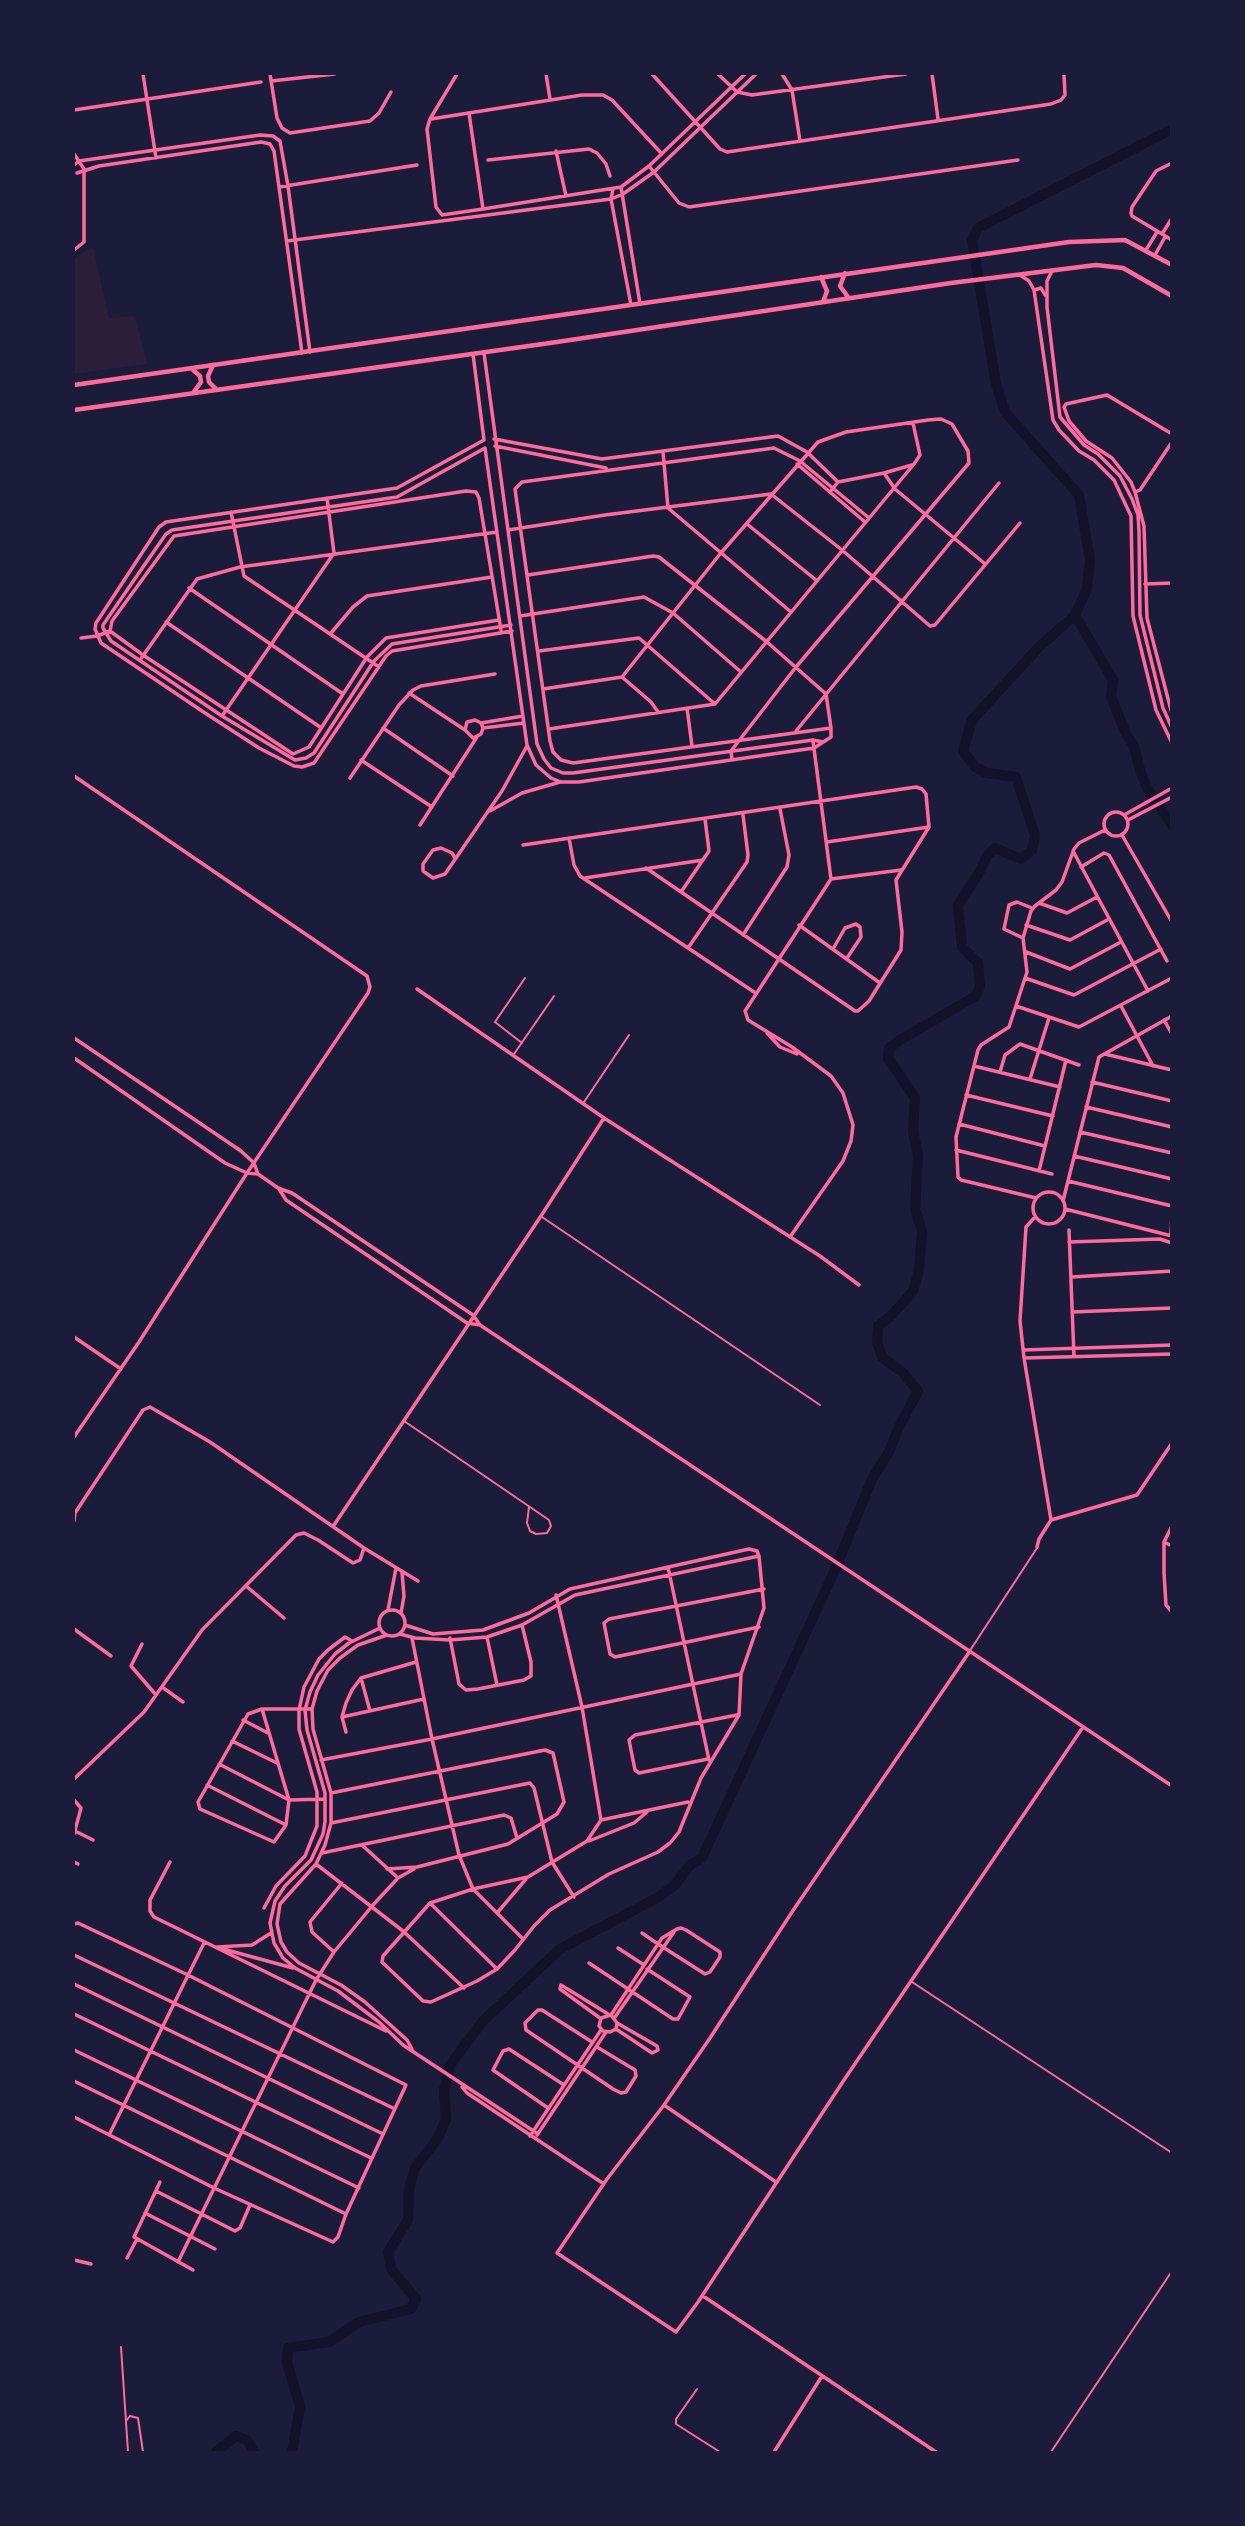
<!DOCTYPE html>
<html>
<head>
<meta charset="utf-8">
<style>
  body { margin:0 }
  #map { position:relative; width:1245px; height:2526px; overflow:hidden; background:#1b1b3a; font-family:Jost,sans-serif }
  canvas { display:block }
  .frame { position:absolute; inset:0; border:75px solid #1b1b3a; pointer-events:none }
</style>
</head>
<body>
<div id="map">
<canvas width="1245" height="2526"></canvas>
<div class="frame"></div>
</div>
<script>
const ctx = document.querySelector('canvas').getContext('2d');
ctx.lineJoin = 'round';
function fillPath(path, color) {
  ctx.fillStyle = color;
  ctx.fill(path, 'evenodd');
}
function shape(rows) {
  const path = new Path2D();
  for (const r of rows) {
    if (r.length === 3) {
      path.moveTo(r[0] + r[2], r[1]);
      path.arc(r[0], r[1], r[2], 0, 2 * Math.PI);
      continue;
    }
    path.moveTo(r[0], r[1]);
    for (let i = 2; i < r.length; i += 2) path.lineTo(r[i], r[i + 1]);
  }
  return path;
}
function strokePath(path, color, width, dash) {
  ctx.strokeStyle = color;
  ctx.lineWidth = width;
  ctx.lineCap = dash ? 'butt' : 'round';
  ctx.setLineDash(dash || []);
  ctx.stroke(path);
}
const green = shape([
  [93,247,109,318,135,316,147,364,74,374,74,258]
]);
const river = shape([
  [1075,615,1113,680,1111,697,1126,734,1134,746,1140,770,1147,788,1172,825],
  [216,2452,236,2436,247,2440,254,2452],
  [292,2452,300,2406,287,2363,288,2348,329,2342,359,2322,411,2309,416,2299,391,2269,388,2252,408,2220,409,2189,415,2168,438,2138,446,2119,444,2090,450,2065,483,2021,560,1949,657,1898,675,1885,690,1865,702,1858,834,1572,872,1479,889,1452,898,1429,918,1391,903,1373,882,1357,877,1342,878,1326,891,1316,913,1291,919,1270,922,1231,915,1209,918,1156,913,1131,915,1098,888,1058,889,1048,900,1040,976,996,980,986,978,963,962,947,958,905,980,871,987,856,995,848,1021,859,1032,850,1035,835,1016,777,987,773,975,767,963,751,972,720,1039,647,1075,615,1087,589,1090,560,1079,495,1005,412,996,384,972,240,978,228,1172,129]
]);
const service = shape([
  [522,1043,495,1022,525,978],
  [514,1054,554,996],
  [584,1102,629,1035],
  [542,1217,820,1405],
  [404,1421,549,1520,551,1526,547,1533,536,1534,530,1531,527,1523,529,1507],
  [971,1649,1037,1548],
  [912,1982,1172,2153],
  [121,2347,128,2452],
  [697,2389,676,2419,676,2424,720,2452],
  [126,2421,130,2416,138,2418,143,2452],
  [1051,2452,1172,2271]
]);
const minor = shape([
  [143,74,156,158],
  [270,74,277,118,282,128,290,133,370,121,379,113,391,92],
  [457,74,430,119,427,129,436,207,442,215,483,209,469,113],
  [546,74,550,99],
  [652,74,720,149,727,152,1051,104,1061,100,1065,95,1064,74],
  [718,74,737,92,752,95,906,74],
  [782,74,792,90,800,141],
  [932,74,938,119],
  [271,81,335,74],
  [74,110,261,82],
  [431,119,582,95,603,95,612,100,662,154],
  [556,151,566,196],
  [74,154,84,169,84,242,74,250],
  [488,160,589,149,597,153,606,164,610,176],
  [1172,163,1156,171,1132,207,1131,213,1132,216,1172,240],
  [74,165,79,161,260,135,273,136,280,141,288,186,310,352],
  [649,166,679,203,689,207,1018,160],
  [77,173,99,166,261,142,270,144,274,151,302,353],
  [279,187,417,165],
  [621,187,640,304],
  [613,189,611,199,631,305],
  [483,209,621,187,649,166,745,74],
  [1162,234,1172,218],
  [287,241,611,199,623,194,654,172,756,74],
  [1146,250,1157,232],
  [1155,255,1165,237],
  [1052,271,1047,281,1047,307,1060,417,1084,445,1098,454,1120,476,1132,499,1138,515,1139,531,1140,615,1163,708,1172,728],
  [1020,275,1029,281,1034,290,1053,420,1059,430,1079,451,1094,460,1114,480,1131,516,1133,616,1156,710,1172,743],
  [1034,290,1041,288,1045,295],
  [484,353,537,744,544,759,551,768,563,773,573,773,813,740,823,742],
  [473,354,484,440],
  [1172,434,1107,395,1066,404,1064,407,1069,421,1086,441,1112,458,1131,482,1135,492,1144,526,1147,618,1172,714],
  [494,439,602,459,778,436,807,452,838,482],
  [484,440,397,488,166,522,159,527,96,623,95,629,101,643,202,711,259,748,294,766,302,767,314,763,386,656,392,651,512,631],
  [495,446,606,468],
  [485,448,397,497,172,530,166,534,143,567,103,625,103,628,111,641,222,716,295,760,306,758,314,753,374,661,392,644,511,625],
  [485,448,527,745,536,765,551,778,561,782,579,782,814,748,831,737,831,728],
  [663,452,668,508,791,612],
  [797,464,865,522],
  [884,473,895,489,984,563],
  [830,492,838,482,884,473,912,465],
  [1135,492,1140,490,1172,442],
  [231,512,244,576,379,667],
  [747,524,816,580],
  [508,530,605,515,771,494,842,550,930,626,935,625,1020,523],
  [528,575,653,556,659,557,767,642,826,694,831,728,573,763,561,760,553,752,550,741,515,489,522,482,774,448,800,461,869,518],
  [1145,584,1172,583],
  [189,588,343,694],
  [520,616,644,597,673,613,741,672],
  [166,622,320,727],
  [110,631,112,621,174,536,466,491,476,492,479,498,501,630],
  [110,631,143,655,293,754,309,747,367,657,386,638,499,620],
  [331,633,353,607,367,596,492,577],
  [81,638,97,636,110,631],
  [539,651,639,638,715,704],
  [140,660,197,579,240,567,497,532],
  [622,677,720,554,818,442,846,432,928,420,941,419,952,424,968,451,969,463,796,667,731,751,732,760],
  [543,689,622,677,651,702,658,712],
  [409,693,465,730],
  [687,708,692,746],
  [222,716,334,553,327,498],
  [481,723,523,716],
  [383,728,453,776],
  [483,728,481,723,475,720,467,722,465,730,473,738,481,734,483,728,524,723],
  [549,729,715,704,914,464,920,455,913,423],
  [796,731,999,483],
  [361,760,432,807],
  [74,776,367,976,370,987,368,993,247,1173,139,1342,74,1437],
  [350,778,399,705,413,690,421,686,495,674],
  [490,811,522,793,560,782],
  [1116,824,12],
  [1124,815,1172,788],
  [1128,820,1172,797],
  [420,825,477,737],
  [1122,835,1172,922],
  [569,838,574,865,580,876,754,992],
  [827,842,929,827],
  [523,845,916,787,922,789,926,794,929,827,896,880,902,932,901,950,869,1001,858,1011,855,1011,646,868],
  [1073,851,1148,991],
  [455,858,452,853,441,848,433,850,423,864,423,871,433,878,445,874,502,791,527,746],
  [1081,867,1104,853,1109,855,1167,961],
  [585,878,703,860],
  [831,879,901,870],
  [681,892,709,851,705,819],
  [1039,903,1067,913,1097,897],
  [799,925,880,983],
  [1026,925,1070,940,1109,919],
  [743,935,787,867,789,855,780,809],
  [1023,938,1004,929,1009,905,1017,902,1032,908],
  [688,948,747,862,748,855,743,815],
  [833,949,845,928,856,924,860,927,861,937,847,958],
  [1026,952,1070,969,1121,942],
  [1025,978,1074,995,1161,949],
  [417,989,604,1118,820,1256,859,1285],
  [1016,1006,1079,1027,1172,978],
  [1121,1006,1153,1066],
  [1164,1020,1172,1034],
  [767,1033,780,1047,797,1054],
  [74,1038,241,1151,254,1163,258,1174],
  [1105,1054,1172,1070],
  [74,1058,225,1163,247,1173,258,1174,278,1188,292,1193,473,1315,480,1325,1172,1786],
  [974,1066,1060,1087],
  [1000,1072,1005,1055,1020,1044,1079,1065],
  [1030,1079,1049,1018],
  [1092,1082,1172,1101],
  [966,1095,1053,1116],
  [1086,1107,1172,1127],
  [959,1124,1045,1146],
  [1080,1132,1172,1153],
  [956,1150,1052,1174],
  [1074,1156,1172,1179],
  [1039,1171,1066,1060],
  [1068,1181,1172,1206],
  [279,1189,286,1200,467,1323,480,1325],
  [1049,1208,16],
  [1036,1198,961,1180,958,1177,956,1137,978,1050,981,1045,1009,1027,1027,972,1023,938,1031,911,1035,906,1056,890,1062,882,1074,849,1079,843,1105,830],
  [1063,1201,1099,1057,1172,1016],
  [1065,1209,1172,1236],
  [1035,1217,1026,1227,1020,1321,1024,1358,1051,1520,1039,1539,1037,1547],
  [1069,1230,1074,1357],
  [1171,1235,1172,1214],
  [790,1237,843,1161,851,1141,853,1125,843,1093,831,1076,792,1047,748,1020,745,1011,831,879,813,741],
  [1069,1242,1160,1239,1172,1243],
  [1072,1277,1172,1271],
  [1072,1312,1172,1308],
  [74,1337,121,1369],
  [1023,1350,1172,1345],
  [1024,1358,1172,1354],
  [1051,1520,1137,1495,1172,1443],
  [74,1521,75,1513,143,1410,150,1407,210,1442,364,1548,418,1581],
  [334,1525,541,1216,604,1118],
  [1172,1526,1164,1542,1164,1573,1166,1605,1172,1612],
  [1164,1542,1172,1546],
  [668,1567,709,1760],
  [246,1586,284,1618],
  [556,1595,582,1707,601,1820],
  [392,1623,13],
  [388,1610,396,1568],
  [401,1613,404,1596,402,1572],
  [405,1625,433,1634,483,1630,529,1613,570,1589,749,1549,757,1551,759,1556],
  [759,1627,615,1657,610,1654,604,1623,609,1619,764,1589],
  [380,1628,349,1643,335,1654,318,1675,310,1692,305,1710,307,1730,325,1793,325,1822,323,1834,311,1860,285,1886,275,1901,270,1923,274,1943,283,1958,295,1968,338,1991,379,2022,403,2045,538,2134],
  [74,1629,111,1656],
  [400,1634,415,1638,450,1640,487,1637,522,1625,575,1595,759,1556],
  [387,1635,358,1645,340,1658,328,1670,317,1691,312,1709,313,1729,331,1793,331,1823,325,1845,316,1864,280,1904,277,1924,281,1942,287,1952,299,1963,341,1985,365,2002,407,2040,412,2049],
  [487,1637,497,1685],
  [412,1638,432,1739,459,1855,473,1889,522,1938],
  [450,1638,459,1684,466,1690,478,1689,524,1680,531,1676,531,1662,522,1625],
  [142,1644,131,1666,156,1695],
  [970,1651,794,1909,710,2038,664,2105,607,2179,557,2253,676,2332,698,2302,844,2080,1083,1727],
  [361,1678,370,1711],
  [162,1687,183,1702],
  [262,1709,289,1800,286,1825,274,1842,200,1809,198,1802,248,1714,262,1709,312,1709],
  [342,1717,424,1699],
  [243,1720,268,1733],
  [346,1732,342,1717,346,1703,352,1690,361,1678,416,1662],
  [232,1741,277,1763],
  [708,1759,639,1773,635,1770,629,1740,635,1735,737,1715],
  [321,1760,432,1739,741,1674],
  [219,1764,289,1800,325,1799],
  [74,1779,144,1712,202,1630,296,1535,304,1533,318,1540,353,1563,360,1560,364,1548],
  [207,1785,286,1825],
  [331,1793,545,1750,553,1753,564,1802,557,1814,508,1844,417,1867,387,1869],
  [74,1800,81,1808,74,1834],
  [601,1820,587,1841,528,1877,473,1889,430,1903,383,1956,382,1962,423,2001,431,2002,477,1981,497,1969,515,1950,534,1926,550,1910,609,1874,658,1852,670,1843,679,1832,701,1778,739,1715,741,1674,764,1608,759,1556],
  [601,1820,688,1802],
  [331,1823,530,1783,534,1788,552,1862,574,1897],
  [75,1831,93,1840],
  [589,1841,634,1823,647,1812],
  [363,1846,398,1878],
  [322,1853,504,1815,511,1818,517,1838],
  [74,1862,78,1864],
  [170,1862,150,1900,150,1911,154,1917,386,2031],
  [316,1864,403,1931,464,1988],
  [430,1903,497,1969],
  [264,1908,276,1886,305,1856,317,1826,317,1792,299,1729,299,1710,304,1687,319,1659,328,1650,345,1637,352,1641],
  [497,1913,526,1879],
  [74,1924,78,1923,188,1975,406,2085,346,2214,338,2237,333,2242,214,2188,74,2117],
  [217,1947,252,1945,271,1933],
  [618,1948,644,1965],
  [223,1949,293,1968],
  [334,1952,312,1932,310,1922,342,1883],
  [74,1955,395,2109],
  [589,1963,673,2019,678,2019,690,1997,647,1969],
  [74,1984,383,2134],
  [74,2014,371,2158],
  [611,2015,658,1944,662,1938,677,1929,681,1928,686,1930,720,1952,720,1957,710,1972,705,1974,658,1944,642,1933],
  [615,2017,674,1932],
  [600,2018,560,1989,561,1985,608,2014],
  [616,2029,652,2053,658,2050,657,2046,617,2023,611,2015,601,2018,599,2026,603,2031,610,2032,616,2029,617,2023],
  [592,2042,542,2010,538,2010,525,2023,526,2030,613,2089,621,2093,626,2092,636,2076,635,2070,597,2047],
  [74,2050,359,2188],
  [74,2081,346,2214],
  [462,2087,467,2093,604,2184],
  [664,2105,776,2182],
  [548,2108,493,2070,503,2051,509,2049,564,2085],
  [109,2135,204,1943],
  [537,2135,606,2032],
  [530,2136,601,2030],
  [160,2182,134,2237,193,2270],
  [156,2191,235,2231,240,2228,250,2205],
  [145,2213,215,2249],
  [127,2258,137,2239],
  [74,2260,91,2264],
  [178,2262,316,1980,334,1952,373,1905,398,1878,414,1869],
  [703,2296,936,2452],
  [774,2452,822,2376]
]);
const tertiary = shape([
  [845,273,840,286,848,297],
  [821,277,827,291,823,302],
  [213,365,208,376,209,382,216,389],
  [193,370,200,376,201,382,193,393],
  [74,385,1069,242,1125,240,1172,265],
  [74,410,557,342,951,283,1096,265,1123,268,1172,296]
]);
fillPath(green, '#2a1e3b');
strokePath(river, '#12122b', 10);
strokePath(service, '#ff6b9d', 2);
strokePath(minor, '#ff6b9d', 3.5);
strokePath(tertiary, '#ff6b9d', 4.5);
</script>
</body>
</html>
